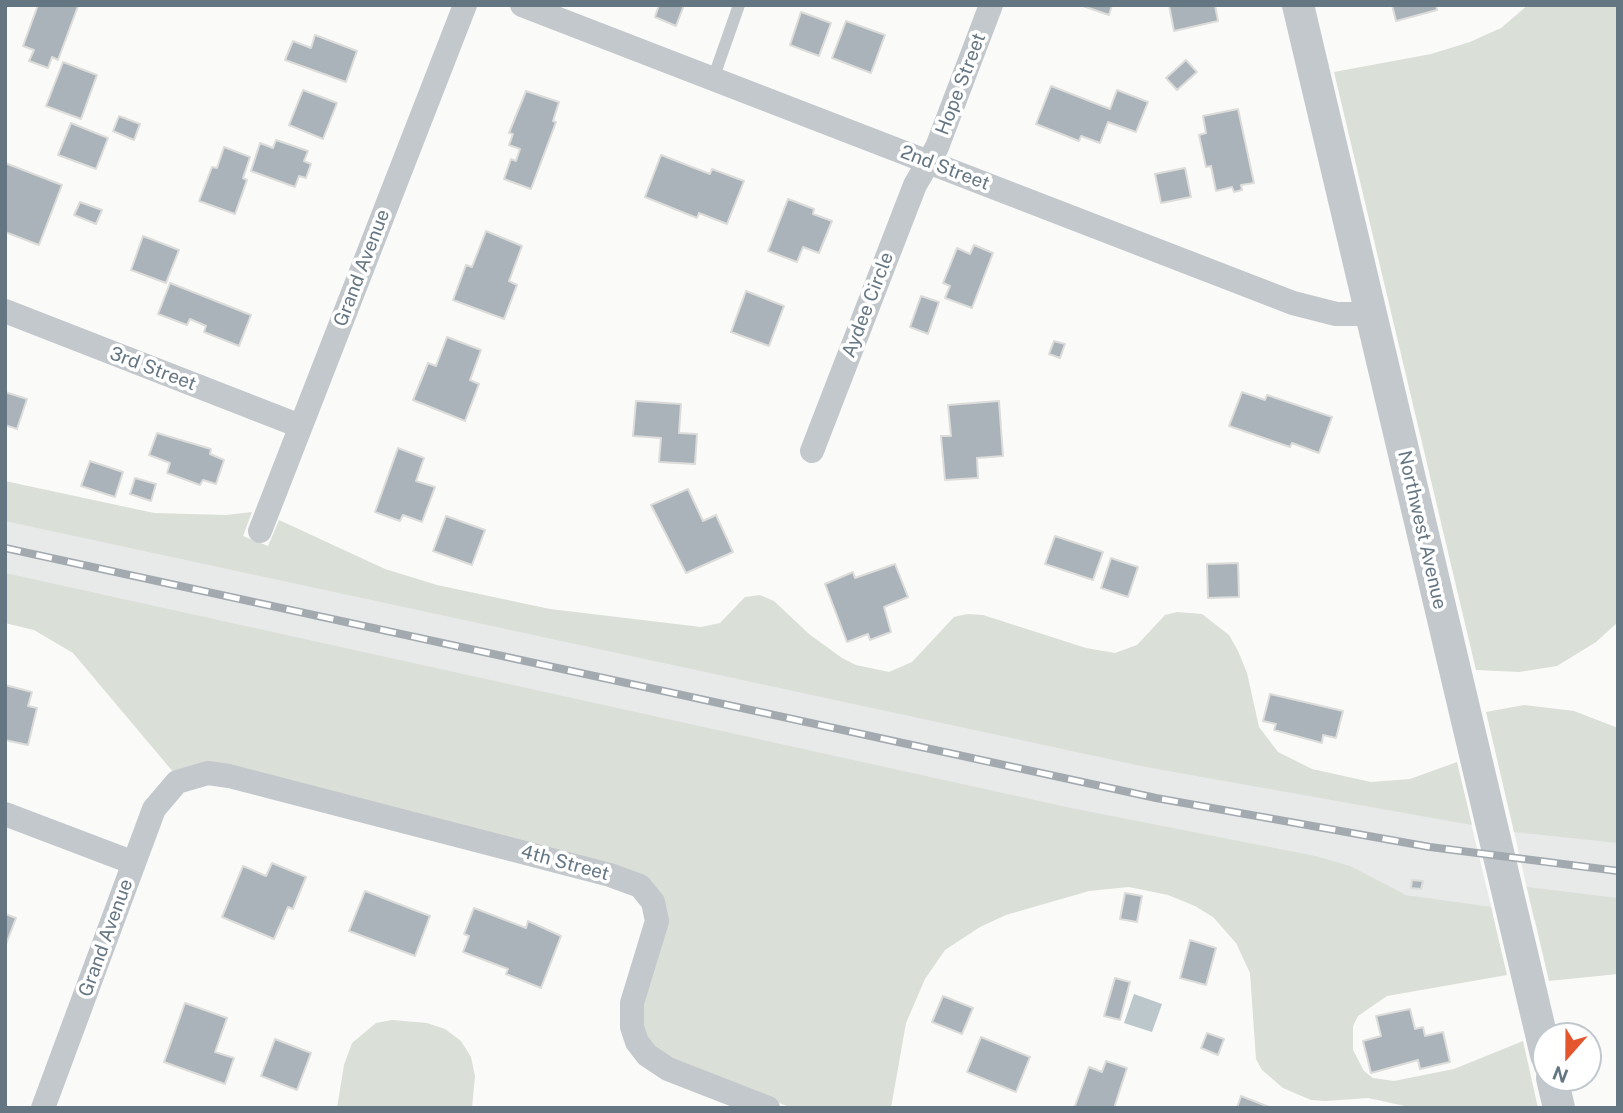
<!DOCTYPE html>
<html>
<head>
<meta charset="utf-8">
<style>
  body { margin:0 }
  #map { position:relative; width:1623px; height:1113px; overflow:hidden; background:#fafaf8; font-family:"Public Sans",sans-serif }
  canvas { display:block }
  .frame { position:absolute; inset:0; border:7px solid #657683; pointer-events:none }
  .north { position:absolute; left:1532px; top:1022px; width:70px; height:70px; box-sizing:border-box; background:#fff; border:2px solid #c1c8cd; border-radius:50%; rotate:201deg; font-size:19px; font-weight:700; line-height:28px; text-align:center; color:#657683 }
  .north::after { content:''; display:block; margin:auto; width:24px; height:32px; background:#e4572e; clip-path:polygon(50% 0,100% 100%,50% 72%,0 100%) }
</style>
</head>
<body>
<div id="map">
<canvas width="1623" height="1113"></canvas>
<div class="frame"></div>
<div class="north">N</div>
</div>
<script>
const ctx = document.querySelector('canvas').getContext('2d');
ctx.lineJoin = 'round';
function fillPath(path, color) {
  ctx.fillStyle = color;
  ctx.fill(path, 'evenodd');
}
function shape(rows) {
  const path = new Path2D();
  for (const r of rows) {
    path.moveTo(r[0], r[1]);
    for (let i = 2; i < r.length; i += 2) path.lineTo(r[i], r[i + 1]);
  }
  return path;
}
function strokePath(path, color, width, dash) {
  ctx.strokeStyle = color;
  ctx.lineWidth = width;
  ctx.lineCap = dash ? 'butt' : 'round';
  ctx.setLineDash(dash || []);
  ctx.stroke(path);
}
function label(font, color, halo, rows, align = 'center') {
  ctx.font = font + ' "Public Sans",sans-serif';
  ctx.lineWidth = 7;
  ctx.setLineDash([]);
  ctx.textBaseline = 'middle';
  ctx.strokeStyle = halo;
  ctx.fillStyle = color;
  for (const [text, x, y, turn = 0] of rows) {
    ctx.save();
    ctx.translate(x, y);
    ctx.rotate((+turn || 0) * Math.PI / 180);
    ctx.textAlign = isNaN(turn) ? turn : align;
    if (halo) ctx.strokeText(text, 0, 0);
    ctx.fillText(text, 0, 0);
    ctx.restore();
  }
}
const built = shape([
  [5,514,1470,819,1493,914,5,584],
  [1513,827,1618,838,1618,930,1534,920]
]);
const green = shape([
  [1528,5,1618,5,1618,622,1596,642,1557,666,1519,672,1476,670,1334,72,1431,54,1470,42,1501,28],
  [5,481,154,513,226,515,252,512,243,536,268,546,279,520,385,569,437,585,550,609,701,627,720,623,745,597,760,595,774,601,809,634,842,658,856,665,889,672,912,662,954,617,967,614,983,615,1086,648,1115,653,1137,645,1165,615,1177,612,1202,614,1229,635,1238,651,1247,673,1259,727,1278,752,1312,769,1371,782,1410,779,1457,762,1472,825,1146,767,5,521],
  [5,573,1071,808,1315,856,1350,866,1406,895,1491,907,1507,975,1387,996,1358,1016,1353,1026,1353,1050,1364,1071,1373,1078,1394,1081,1454,1069,1523,1041,1538,1108,1414,1108,1368,1098,1326,1101,1311,1100,1283,1088,1262,1070,1256,1059,1250,973,1236,943,1213,917,1195,906,1168,895,1129,887,1089,891,1006,915,980,927,945,950,925,979,906,1023,891,1108,792,1108,684,1066,649,1044,641,1024,657,891,174,773,73,653,34,630,5,623],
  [1524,705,1574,711,1618,728,1618,843,1514,832,1486,712],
  [1527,887,1618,898,1618,974,1549,981],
  [392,1020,427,1023,445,1029,461,1041,471,1057,475,1076,472,1108,337,1108,344,1065,352,1043,376,1023]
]);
const water = shape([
  [1134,994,1162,1004,1152,1032,1124,1023]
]);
const building = shape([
  [38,5,78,6,58,60,52,57,48,68,29,61,34,50,23,46,38,5],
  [659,5,684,5,676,26,655,17,659,5],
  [1080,5,1112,5,1109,15,1080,5],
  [1169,5,1215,5,1218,21,1174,31,1169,5],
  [1392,5,1436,5,1437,10,1396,21,1392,5],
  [801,12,831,23,819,56,790,45,801,12],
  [846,21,885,35,871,73,832,58,846,21],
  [315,35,357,51,346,82,285,60,293,41,311,48,315,35],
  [1186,60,1197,72,1177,90,1166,78,1186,60],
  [63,62,97,75,81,119,46,106,63,62],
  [1051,86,1110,109,1117,90,1148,102,1136,132,1108,122,1100,143,1081,136,1079,141,1036,124,1051,86],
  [303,90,337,103,323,139,289,125,303,90],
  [526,91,559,102,553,121,556,122,531,189,504,179,511,159,516,161,520,149,509,145,513,134,509,133,526,91],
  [1238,109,1254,183,1241,185,1242,190,1234,192,1232,187,1216,191,1211,166,1206,167,1199,135,1206,133,1203,116,1238,109],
  [119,116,140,124,134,140,113,131,119,116],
  [71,123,108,138,96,169,58,155,71,123],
  [276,140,308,151,304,161,311,164,306,178,299,176,295,187,251,171,260,143,273,148,276,140],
  [224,147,250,157,243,178,247,180,235,214,199,201,212,167,217,168,224,147],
  [661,155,710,174,712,169,744,181,727,224,699,213,697,218,645,197,661,155],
  [5,163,62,185,39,245,5,232,5,163],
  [1185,168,1191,197,1161,203,1155,174,1185,168],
  [788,199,814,209,813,214,832,221,819,253,803,247,797,262,768,251,788,199],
  [80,202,102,210,96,224,74,215,80,202],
  [486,231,522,246,509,281,517,285,504,319,453,300,466,265,472,267,486,231],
  [143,236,179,250,166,283,131,270,143,236],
  [974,245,993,253,972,308,945,298,950,286,943,283,957,248,970,254,974,245],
  [170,283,251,315,239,346,204,332,206,326,190,319,187,325,158,314,170,283],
  [746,291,784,306,769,346,731,332,746,291],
  [921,296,939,302,928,334,910,327,921,296],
  [447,337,481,350,470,380,479,384,465,421,413,400,428,363,436,366,447,337],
  [1054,341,1065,344,1060,358,1049,354,1054,341],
  [5,392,27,399,17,429,5,425,5,392],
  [1242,392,1265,400,1267,395,1332,417,1319,453,1292,443,1290,447,1229,426,1242,392],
  [636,401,681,404,679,433,697,434,695,464,659,462,661,438,633,436,636,401],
  [999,401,1003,456,977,458,978,478,945,480,941,436,951,436,948,405,999,401],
  [157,433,211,449,210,454,224,460,216,484,203,480,200,485,167,473,170,463,149,455,157,433],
  [398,448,424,458,416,481,435,487,422,522,403,515,400,521,375,512,398,448],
  [90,461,123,472,115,497,81,486,90,461],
  [135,478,156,484,151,501,130,494,135,478],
  [688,489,703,521,716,515,733,552,686,573,651,505,688,489],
  [446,516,485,530,472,565,433,551,446,516],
  [1055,536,1103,552,1093,580,1045,564,1055,536],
  [1111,558,1138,567,1128,597,1101,588,1111,558],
  [1238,563,1239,597,1208,598,1207,564,1238,563],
  [895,564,908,597,884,607,891,632,870,640,868,634,847,642,825,584,853,572,855,578,895,564],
  [5,685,32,692,28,706,37,708,28,745,5,740,5,685],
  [1270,694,1343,711,1336,738,1323,735,1322,743,1274,730,1276,724,1263,721,1270,694],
  [272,863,306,877,293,909,288,907,274,939,222,917,243,866,266,876,272,863],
  [1412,880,1423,881,1421,889,1411,888,1412,880],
  [365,891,430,916,415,956,349,931,365,891],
  [1125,893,1142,896,1137,922,1120,919,1125,893],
  [474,908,526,928,528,921,561,936,541,988,506,974,508,969,463,952,469,936,464,934,474,908],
  [5,914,16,918,5,947,5,914],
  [1190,940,1216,948,1206,985,1180,978,1190,940],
  [1115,978,1130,982,1120,1020,1104,1016,1115,978],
  [943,996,973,1008,962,1034,932,1022,943,996],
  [185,1003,227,1018,215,1052,234,1058,225,1084,164,1062,185,1003],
  [1410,1009,1415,1029,1423,1027,1425,1036,1443,1032,1450,1062,1420,1069,1418,1060,1371,1073,1363,1041,1381,1036,1376,1016,1410,1009],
  [1207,1033,1224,1039,1218,1055,1201,1048,1207,1033],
  [981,1037,1030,1057,1016,1092,967,1072,981,1037],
  [275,1039,311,1053,297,1090,261,1076,275,1039],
  [1106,1061,1127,1068,1114,1108,1071,1108,1075,1106,1089,1067,1102,1072,1106,1061],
  [1241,1096,1269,1107,1269,1108,1237,1108,1241,1096]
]);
const service = shape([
  [713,79,739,5]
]);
const minor = shape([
  [522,5,1293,303,1336,314,1371,314],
  [5,311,300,426],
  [812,451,915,185,937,147,991,5],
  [260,531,465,5],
  [5,814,134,863],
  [43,1108,154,809,177,782,208,773,229,776,610,875,640,886,653,902,657,921,632,1003,632,1027,637,1042,647,1055,668,1069,768,1108]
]);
const tertiary = shape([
  [1298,5,1546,1055],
  [1552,1078,1559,1108]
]);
const rail = shape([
  [5,548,1156,798,1430,847,1618,871]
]);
const streetNames = [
  ["Hope Street",961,84,-69],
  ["2nd Street",945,168,21],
  ["Grand Avenue",362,268,-69],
  ["Aydee Circle",868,305,-69],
  ["3rd Street",153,369,21],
  ["Northwest Avenue",1422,530,77],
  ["4th Street",565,863,15],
  ["Grand Avenue",106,938,-70]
];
fillPath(built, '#e8e9e9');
fillPath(green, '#dadfd7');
fillPath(water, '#bbc7cb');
fillPath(building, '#aab3b9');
strokePath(building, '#dcdcda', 2);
strokePath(service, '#c3c8cc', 12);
strokePath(minor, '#c3c8cc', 24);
strokePath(tertiary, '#c3c8cc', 32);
strokePath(rail, '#a2aab0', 8);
strokePath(rail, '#fff', 5, [16]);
label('19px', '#657683', '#fff', streetNames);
</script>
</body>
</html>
